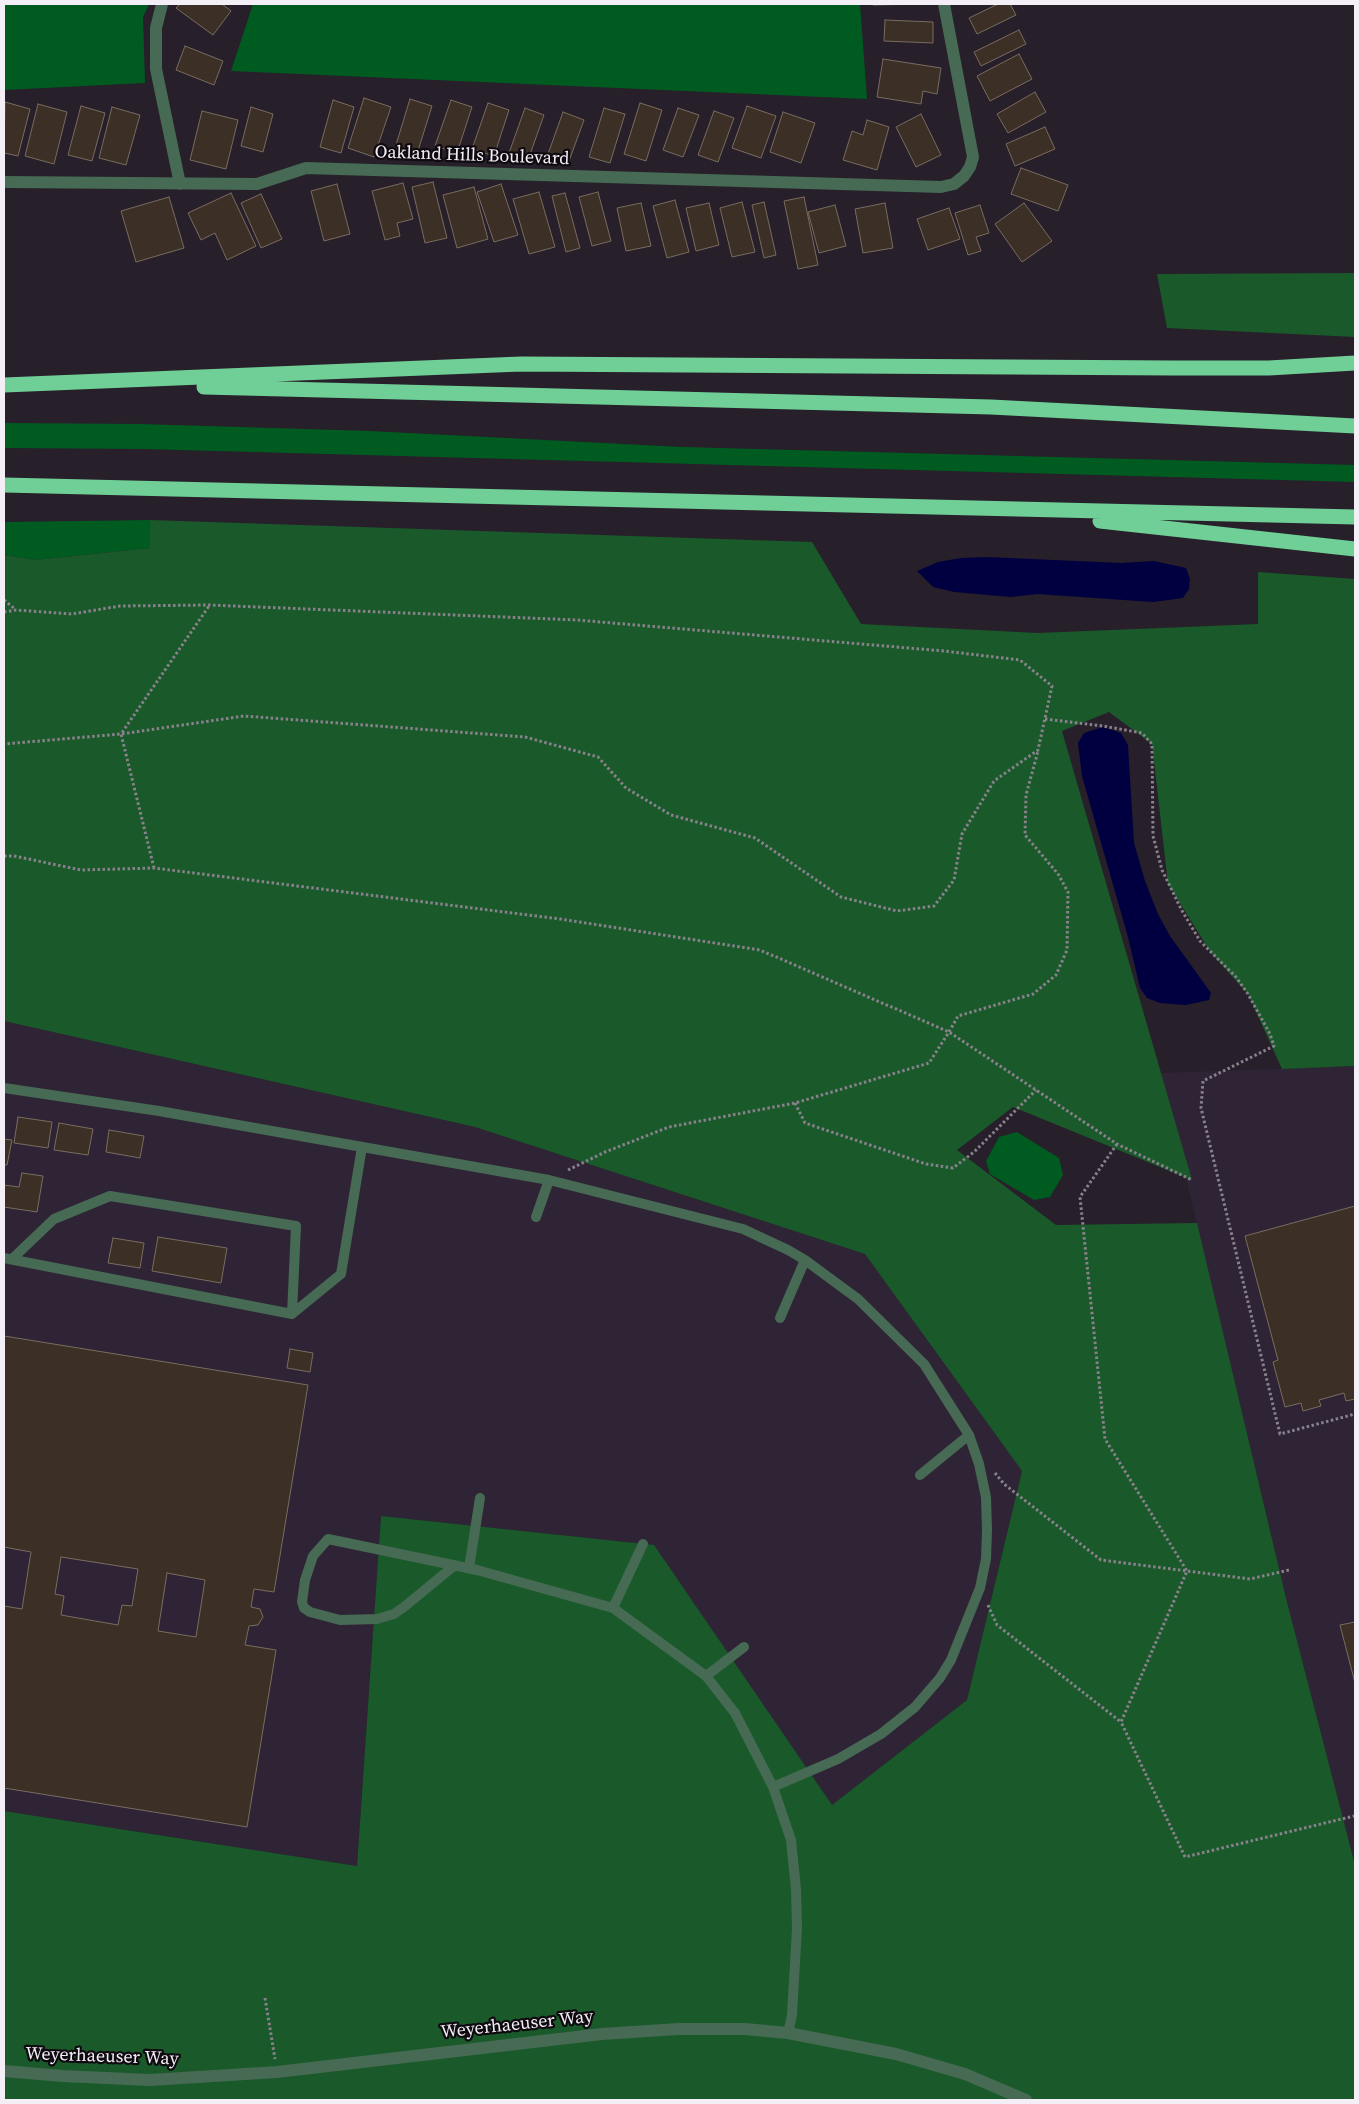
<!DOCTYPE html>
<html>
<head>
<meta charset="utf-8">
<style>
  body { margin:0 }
  #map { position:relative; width:1359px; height:2104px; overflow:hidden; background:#271f2a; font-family:"Source Serif 4",serif }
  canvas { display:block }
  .frame { position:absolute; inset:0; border:5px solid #f4eff7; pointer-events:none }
</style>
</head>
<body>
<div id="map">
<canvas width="1359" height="2104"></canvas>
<div class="frame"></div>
</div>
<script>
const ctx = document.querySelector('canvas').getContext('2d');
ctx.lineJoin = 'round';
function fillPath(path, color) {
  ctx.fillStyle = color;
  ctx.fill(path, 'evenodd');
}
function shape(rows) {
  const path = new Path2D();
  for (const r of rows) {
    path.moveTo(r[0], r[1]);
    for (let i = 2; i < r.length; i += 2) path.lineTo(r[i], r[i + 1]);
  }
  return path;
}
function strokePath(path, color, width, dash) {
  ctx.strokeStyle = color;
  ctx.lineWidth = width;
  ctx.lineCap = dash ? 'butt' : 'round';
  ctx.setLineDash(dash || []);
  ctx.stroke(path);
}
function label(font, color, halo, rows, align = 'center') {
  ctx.font = font + ' "Source Serif 4",serif';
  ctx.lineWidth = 4.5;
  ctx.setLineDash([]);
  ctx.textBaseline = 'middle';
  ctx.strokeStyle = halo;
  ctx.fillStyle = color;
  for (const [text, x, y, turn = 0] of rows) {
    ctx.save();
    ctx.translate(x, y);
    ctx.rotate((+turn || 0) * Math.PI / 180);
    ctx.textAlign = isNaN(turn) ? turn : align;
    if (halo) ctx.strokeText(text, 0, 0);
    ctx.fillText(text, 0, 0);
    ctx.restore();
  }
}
const built = shape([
  [4,1021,475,1127,865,1254,1022,1471,967,1700,832,1805,653,1545,381,1516,357,1866,4,1811],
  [1355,1066,1355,1865,1287,1602,1161,1073]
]);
const green = shape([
  [4,4,149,4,143,17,145,83,4,90],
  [253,4,860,4,867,99,231,71],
  [4,423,141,424,370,431,682,447,1355,465,1355,482,143,449,4,448],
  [150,520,150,548,35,560,4,555,4,522],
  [1017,1132,1059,1158,1063,1175,1050,1197,1034,1200,990,1174,986,1161,999,1137]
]);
const forest = shape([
  [1355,273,1355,337,1167,328,1157,274],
  [150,520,812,542,861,624,1038,633,1258,624,1258,572,1355,579,1355,1066,1282,1069,1248,994,1211,953,1168,884,1152,744,1109,712,1062,731,1192,1180,1013,1107,957,1150,1056,1225,1197,1223,1287,1602,1355,1865,1355,2100,4,2100,4,1811,357,1866,381,1516,654,1545,832,1805,967,1700,1022,1471,865,1254,475,1127,4,1021,4,555,35,560,150,548]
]);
const water = shape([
  [986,557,1121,563,1154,561,1186,568,1190,579,1189,589,1183,598,1153,602,1037,594,1011,597,954,592,933,587,917,571,938,562,961,558],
  [1103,727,1121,733,1128,745,1134,843,1145,881,1158,914,1170,936,1211,993,1209,1000,1186,1005,1160,1003,1147,998,1140,988,1128,937,1082,776,1078,743,1084,733]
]);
const building = shape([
  [180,4,222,4,231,11,213,35,176,8,180,4],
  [873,4,925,4,873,5,873,4],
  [998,4,1010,4,1016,15,977,34,969,18,998,4],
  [885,20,933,22,933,43,884,41,885,20],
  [1019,30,1026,44,981,66,974,52,1019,30],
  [185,46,223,61,214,85,176,70,185,46],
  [1019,54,1032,79,990,101,977,76,1019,54],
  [883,59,941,68,937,94,923,91,921,104,877,97,883,59],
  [1035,92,1046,112,1008,133,997,114,1035,92],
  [364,98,391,107,374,157,348,148,364,98],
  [410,99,432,106,417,154,395,148,410,99],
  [333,100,354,107,341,153,320,147,333,100],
  [451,100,472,107,457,153,435,146,451,100],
  [5,102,30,109,18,156,4,153,5,102],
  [488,103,509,110,494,156,472,149,488,103],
  [640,103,662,110,646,161,624,154,640,103],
  [38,104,67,112,54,164,25,156,38,104],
  [81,106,105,113,92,161,68,155,81,106],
  [747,106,776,116,761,158,732,148,747,106],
  [112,107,140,115,126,165,99,158,112,107],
  [251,107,273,114,263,152,241,146,251,107],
  [525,108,544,115,528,160,509,153,525,108],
  [604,108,625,114,610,163,589,157,604,108],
  [678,108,699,115,683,157,663,150,678,108],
  [202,111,238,120,226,169,190,160,202,111],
  [714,111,734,118,718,162,698,155,714,111],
  [563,112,584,120,569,161,548,154,563,112],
  [783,112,815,123,801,163,770,152,783,112],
  [921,114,941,155,916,167,896,127,921,114],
  [867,120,889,127,877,170,843,160,852,131,863,135,867,120],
  [1045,127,1055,149,1015,166,1006,144,1045,127],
  [1021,168,1068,185,1058,211,1011,194,1021,168],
  [433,182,447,238,425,243,412,187,433,182],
  [403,183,413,219,397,223,400,236,385,240,372,191,403,183],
  [337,184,350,234,324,241,311,191,337,184],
  [501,184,518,235,494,242,477,192,501,184],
  [474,187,488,239,457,248,443,195,474,187],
  [539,192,555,247,529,254,513,199,539,192],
  [598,192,611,241,592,246,579,197,598,192],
  [231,193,256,246,227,260,215,233,201,240,188,213,231,193],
  [565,193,580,248,566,252,552,196,565,193],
  [261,194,282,239,261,248,241,203,261,194],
  [169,197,184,248,136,262,121,211,169,197],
  [804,197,818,265,798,269,784,201,804,197],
  [675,200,689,252,667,258,653,206,675,200],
  [742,202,755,252,732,257,720,208,742,202],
  [764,202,776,255,764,258,752,205,764,202],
  [641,203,651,246,626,251,617,208,641,203],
  [709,203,719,245,696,251,686,208,709,203],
  [885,203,893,248,863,253,855,209,885,203],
  [1024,203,1052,241,1022,262,995,224,1024,203],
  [835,205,846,246,819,253,808,212,835,205],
  [980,205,989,233,976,237,981,251,968,255,955,213,980,205],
  [949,208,960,239,928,250,917,219,949,208],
  [18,1117,52,1122,48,1148,14,1143,18,1117],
  [59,1123,93,1129,88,1155,54,1150,59,1123],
  [109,1130,144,1136,140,1158,106,1152,109,1130],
  [4,1139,12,1140,7,1165,4,1165,4,1139],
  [22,1173,43,1176,37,1212,4,1207,4,1185,19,1187,22,1173],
  [1355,1206,1355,1399,1346,1401,1344,1393,1319,1400,1321,1406,1303,1411,1301,1403,1285,1407,1273,1362,1278,1360,1245,1236,1355,1206],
  [158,1237,227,1248,221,1283,152,1271,158,1237],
  [113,1238,144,1243,140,1268,108,1263,113,1238],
  [4,1336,308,1385,274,1592,254,1589,251,1607,260,1609,263,1617,258,1625,249,1626,245,1645,276,1650,247,1827,4,1788,4,1606,22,1609,31,1552,4,1547,4,1336],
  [61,1557,138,1569,132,1606,122,1605,118,1625,61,1615,64,1596,55,1594,61,1557],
  [167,1573,205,1580,196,1637,158,1631,167,1573],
  [290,1349,313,1353,310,1372,287,1368,290,1349],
  [1355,1622,1355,1683,1340,1625,1355,1622]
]);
const path = shape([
  [4,600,15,609],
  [4,612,16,610,72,614,120,606,209,605,577,620,944,651,1020,660,1052,686,1038,750,994,781,962,834,954,880,934,906,897,911,841,897,755,838,671,815,626,788,598,757,525,737,244,716,121,734,4,744],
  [1045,719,1103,726,1142,733,1152,744,1153,836,1162,870,1181,909,1200,941,1236,977,1248,994,1270,1034,1274,1046,1203,1081,1201,1108,1280,1434,1355,1414],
  [4,856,14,856,81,870,154,868,560,919,760,950,949,1032,1117,1144,1192,1180],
  [154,868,121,734,209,606],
  [795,1103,805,1123,926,1164,953,1168,974,1152,1036,1090],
  [1117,1144,1080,1197,1105,1439,1187,1571,1121,1722,1185,1857,1354,1816],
  [568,1170,605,1152,669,1127,795,1103,929,1063,949,1032,958,1016,1033,994,1056,975,1067,950,1068,892,1058,874,1025,835,1026,795,1038,751],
  [995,1473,1004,1484,1101,1560,1250,1579,1289,1570],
  [988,1605,997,1625,1121,1722],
  [265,1998,275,2059]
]);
const service = shape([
  [4,1088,159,1111,549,1180,743,1229,788,1250,805,1260,858,1299,924,1364,969,1435,979,1464,986,1497,987,1530,986,1559,980,1588,951,1660,940,1678,915,1707,881,1734,838,1759,773,1787,791,1840,796,1889,797,1928,792,2015,788,2033],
  [536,1217,549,1180],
  [4,1258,292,1314,341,1274,362,1147],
  [12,1259,54,1219,110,1196,296,1226,292,1314],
  [780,1318,805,1260],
  [920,1475,969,1435],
  [455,1565,404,1607,394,1614,377,1619,340,1620,310,1612,304,1608,302,1602,305,1580,313,1556,328,1539,477,1570,613,1608,706,1676,735,1713,773,1787],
  [469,1568,480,1498],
  [613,1608,643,1544],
  [706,1676,744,1647]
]);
const minor = shape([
  [162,4,156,28,156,69,180,184],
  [4,182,257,184,306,168,941,187,954,184,964,176,970,167,973,157,944,4]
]);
const tertiary = shape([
  [4,2071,63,2076,150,2080,277,2072,602,2034,678,2029,745,2029,788,2033,896,2054,965,2074,1026,2100]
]);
const motorway = shape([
  [4,385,521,364,1173,368,1269,368,1355,363],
  [204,387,991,407,1355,426],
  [4,485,1355,517],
  [1100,521,1355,549]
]);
const streetNames = [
  ["Oakland Hills Boulevard",472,156,2],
  ["Weyerhaeuser Way",517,2025,-6],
  ["Weyerhaeuser Way",102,2057,2]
];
fillPath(built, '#2f2435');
fillPath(green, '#005b21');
fillPath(forest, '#1a592a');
fillPath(water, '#000041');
fillPath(building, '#3c3026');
strokePath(building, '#796c60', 1);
strokePath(path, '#89828c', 3, [2.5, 2.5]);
strokePath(service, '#466a53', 10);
strokePath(minor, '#466a53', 12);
strokePath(tertiary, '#466a53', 12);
strokePath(motorway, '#6fcf96', 15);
label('18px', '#f4eff7', '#0e0a0f', streetNames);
</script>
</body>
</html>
